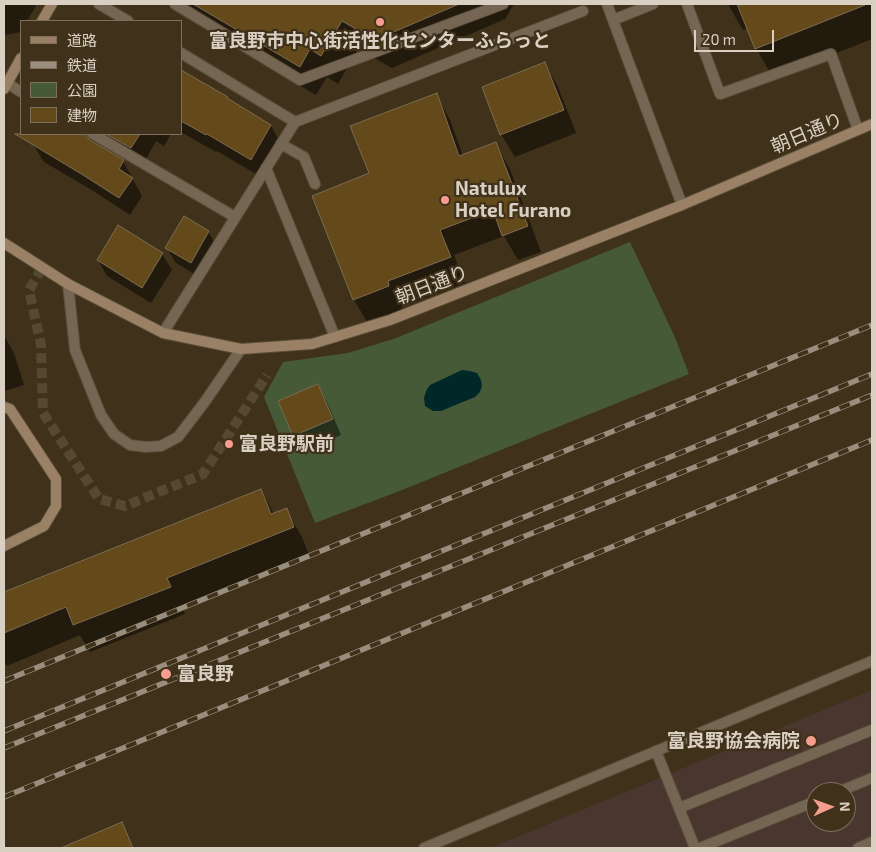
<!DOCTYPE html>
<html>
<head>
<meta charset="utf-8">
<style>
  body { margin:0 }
  #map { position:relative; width:876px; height:852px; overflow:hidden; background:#3f311a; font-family:"Exo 2","Noto Sans JP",sans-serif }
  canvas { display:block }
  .frame { position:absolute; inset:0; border:5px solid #d9d0c3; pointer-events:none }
  .legend { position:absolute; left:20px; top:20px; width:162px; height:115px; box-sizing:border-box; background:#3f311a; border:1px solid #7d715e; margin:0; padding:6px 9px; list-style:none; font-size:15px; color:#d9d0c3 }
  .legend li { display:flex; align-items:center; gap:10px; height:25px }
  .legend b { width:25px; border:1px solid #7d715e }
  .north { position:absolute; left:806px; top:782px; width:50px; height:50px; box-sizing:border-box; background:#3f311a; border:1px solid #7d715e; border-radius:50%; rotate:88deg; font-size:14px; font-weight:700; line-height:20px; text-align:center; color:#d9d0c3 }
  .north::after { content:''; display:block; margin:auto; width:18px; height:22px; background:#f59d8f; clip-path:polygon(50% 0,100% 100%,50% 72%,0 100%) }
  .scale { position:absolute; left:694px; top:30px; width:80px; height:22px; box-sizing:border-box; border:2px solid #d9d0c3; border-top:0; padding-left:6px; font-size:15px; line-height:18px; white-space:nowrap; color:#d9d0c3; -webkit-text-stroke:4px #3f311a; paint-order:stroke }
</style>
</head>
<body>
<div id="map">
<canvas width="876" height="852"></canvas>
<div class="frame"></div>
<ul class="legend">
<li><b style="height:6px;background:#9a8166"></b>道路</li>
<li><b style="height:6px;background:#998e7d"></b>鉄道</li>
<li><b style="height:14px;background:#475a38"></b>公園</li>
<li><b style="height:14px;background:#64491a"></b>建物</li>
</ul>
<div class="north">N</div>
<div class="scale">20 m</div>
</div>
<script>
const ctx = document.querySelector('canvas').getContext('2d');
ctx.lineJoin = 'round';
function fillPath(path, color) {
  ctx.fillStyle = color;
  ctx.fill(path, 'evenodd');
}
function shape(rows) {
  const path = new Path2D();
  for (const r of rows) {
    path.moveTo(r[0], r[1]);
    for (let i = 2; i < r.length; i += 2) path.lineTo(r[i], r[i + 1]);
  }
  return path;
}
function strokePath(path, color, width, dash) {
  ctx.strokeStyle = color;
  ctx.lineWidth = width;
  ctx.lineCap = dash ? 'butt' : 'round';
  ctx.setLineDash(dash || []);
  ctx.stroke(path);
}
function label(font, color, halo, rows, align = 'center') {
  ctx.font = font + ' "Exo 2","Noto Sans JP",sans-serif';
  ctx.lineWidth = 4.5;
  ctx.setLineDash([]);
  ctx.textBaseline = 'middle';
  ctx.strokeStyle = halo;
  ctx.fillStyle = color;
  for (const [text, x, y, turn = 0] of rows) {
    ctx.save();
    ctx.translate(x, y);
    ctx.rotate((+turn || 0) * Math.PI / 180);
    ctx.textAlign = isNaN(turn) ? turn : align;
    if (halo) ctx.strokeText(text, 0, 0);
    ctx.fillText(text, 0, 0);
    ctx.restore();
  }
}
const medical = shape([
  [872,690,872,848,490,848],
  [816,792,846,792,846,822,816,822]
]);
const green = shape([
  [630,242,674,335,689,374,397,492,315,523,264,397,283,362,348,353,396,338]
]);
const water = shape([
  [462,370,470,371,477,373,481,380,482,386,480,392,475,397,441,411,433,411,425,406,424,398,426,391,430,385]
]);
const shadow = shape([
  [4,4,37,4,27,21,21,21,21,30,20,32,6,35,4,33],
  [181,4,514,4,505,19,392,68,358,49,338,84,327,77,316,95,214,35,207,22],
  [728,4,872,4,872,39,773,78,756,48,748,28,743,30],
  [545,64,558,87,576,133,515,157,501,134],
  [181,71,271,126,281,144,261,177,217,151,216,152,181,132],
  [436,95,450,120,463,156,495,144,510,169,541,252,518,260,504,236,454,255,465,283,401,307,403,312,369,325,354,300,314,197,370,174],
  [39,134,171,134,164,146,156,141,142,166,103,145,98,146,123,161,142,196,130,215,95,192,44,162,33,144],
  [208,232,218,248,201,278,176,263,167,248],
  [162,254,172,270,151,303,107,276,98,260],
  [4,337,5,337,14,353,24,385,5,391,4,389],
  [318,386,327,402,341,435,303,451,294,435],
  [261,490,274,514,286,510,302,537,309,555,182,605,185,614,90,652,80,635,7,666,4,661,4,594],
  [121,824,134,848,74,848,72,845]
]);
const building = shape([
  [193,4,459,4,375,40,342,21,321,56,310,49,300,67,193,4],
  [737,4,864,4,865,5,755,49,737,4],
  [545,62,564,110,500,135,482,87,545,62],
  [181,70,228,97,227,98,271,125,251,160,207,134,206,135,181,121,181,70],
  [437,93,459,156,496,142,528,226,502,236,493,210,440,230,451,257,388,281,389,286,353,300,312,196,369,173,350,126,437,93],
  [15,134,86,134,87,137,90,140,124,160,119,169,133,178,119,198,83,175,15,134],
  [106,134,140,134,131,148,106,134],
  [184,216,209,231,191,263,165,248,184,216],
  [118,225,163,253,142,288,97,260,118,225],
  [318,384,333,419,293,436,278,401,318,384],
  [261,489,271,514,287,508,294,527,167,578,171,587,73,625,66,607,4,633,4,592,261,489],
  [122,822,133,848,61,848,122,822]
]);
const streetTunnel = shape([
  [42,268,29,290,41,345,43,413,99,499,125,506,203,474,267,375]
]);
const lane = shape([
  [687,4,720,94,831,54,858,130],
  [613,20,653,4],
  [281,144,304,157,315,184],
  [266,168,335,337],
  [68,284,75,350,101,415,114,434,130,445,146,447,161,446,178,437,204,403,241,349],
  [656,751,695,848],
  [838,792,872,778],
  [679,808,872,730],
  [700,848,816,801],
  [858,848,872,842]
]);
const street = shape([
  [99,4,128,21],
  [175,4,300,80,503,4],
  [607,4,682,205],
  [181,53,295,122],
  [7,83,21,92],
  [93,134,235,217],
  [163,333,295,122,583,11],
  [424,848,872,661]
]);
const secondary = shape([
  [42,21,52,4],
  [4,89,21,58],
  [4,243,68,284,163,333,241,349,312,344,390,320,682,205,872,124],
  [4,407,10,409,56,479,56,506,44,526,4,546]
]);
const rail = shape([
  [4,681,872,325],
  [4,731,872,374],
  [4,748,872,395],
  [4,797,872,440]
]);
const markers = [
  [380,22,5,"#f59d8f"],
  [445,200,5,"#f59d8f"],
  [229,444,5,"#f59d8f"],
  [166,674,6,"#f59d8f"],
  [811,741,6,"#f59d8f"]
];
const poiNames = [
  ["富良野市中心街活性化センターふらっと",380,41,"center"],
  ["Natulux",455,189],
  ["Hotel Furano",455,211],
  ["富良野駅前",239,444],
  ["富良野",177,674],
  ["富良野協会病院",800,741,"right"]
];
const streetNames = [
  ["朝日通り",807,133,-23],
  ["朝日通り",432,285,-21]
];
fillPath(medical, '#49362f');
fillPath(green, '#475a38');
fillPath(water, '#002829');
fillPath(shadow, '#0007');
fillPath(building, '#64491a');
strokePath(building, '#7c6c53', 1);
strokePath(streetTunnel, '#564933', 10, [10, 5]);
strokePath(lane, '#5b4e38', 12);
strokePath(street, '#5b4e38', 12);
strokePath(secondary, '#5b4e38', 12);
strokePath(lane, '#756654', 10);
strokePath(street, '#756654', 10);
strokePath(secondary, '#9a8166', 10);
strokePath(rail, '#998e7d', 5.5);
strokePath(rail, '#3f311a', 4, [11]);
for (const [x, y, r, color] of markers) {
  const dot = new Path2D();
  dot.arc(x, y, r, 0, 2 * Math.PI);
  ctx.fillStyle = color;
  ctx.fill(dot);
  strokePath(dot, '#3f311a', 2);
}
label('bold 19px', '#d9d0c3', '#3f311a', poiNames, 'left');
label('19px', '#d9d0c3', '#3f311a', streetNames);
</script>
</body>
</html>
